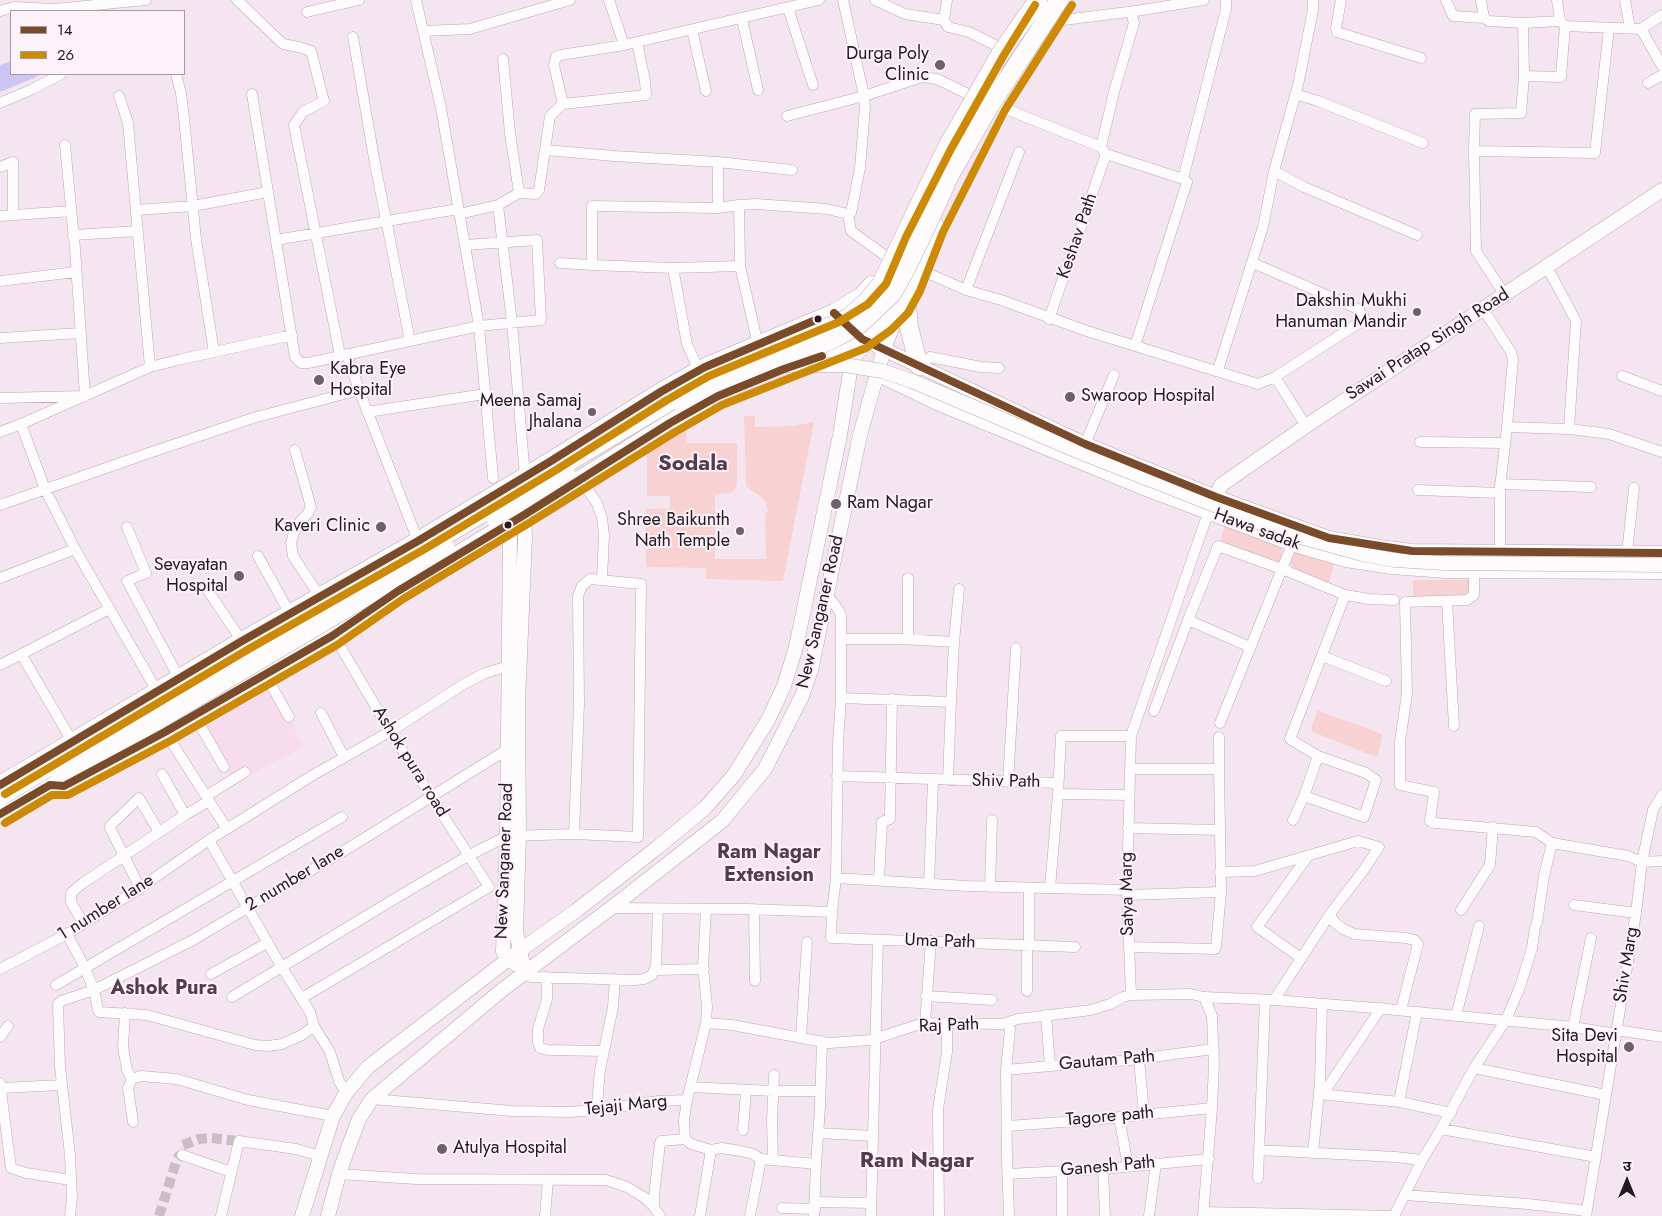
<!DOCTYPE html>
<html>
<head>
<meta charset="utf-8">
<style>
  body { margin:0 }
  #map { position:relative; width:1662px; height:1216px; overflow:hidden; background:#f5e5f0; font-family:Jost,"Noto Sans Devanagari",sans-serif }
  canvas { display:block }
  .legend { position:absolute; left:10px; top:10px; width:175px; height:65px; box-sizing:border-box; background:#fdf2f9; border:1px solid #a69ba2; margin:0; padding:6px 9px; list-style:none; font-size:15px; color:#231920 }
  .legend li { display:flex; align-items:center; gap:10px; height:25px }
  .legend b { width:25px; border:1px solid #a69ba2 }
  .north { position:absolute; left:1602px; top:1156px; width:50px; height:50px; -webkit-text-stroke:4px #fdf2f9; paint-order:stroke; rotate:0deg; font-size:14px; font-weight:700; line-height:20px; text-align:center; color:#231920 }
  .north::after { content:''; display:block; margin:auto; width:18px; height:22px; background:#231920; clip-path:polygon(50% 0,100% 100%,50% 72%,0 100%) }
</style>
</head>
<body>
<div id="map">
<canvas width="1662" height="1216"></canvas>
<ul class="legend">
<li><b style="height:6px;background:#7a4b2a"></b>14</li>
<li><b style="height:6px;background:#cd8a06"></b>26</li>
</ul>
<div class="north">उ</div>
</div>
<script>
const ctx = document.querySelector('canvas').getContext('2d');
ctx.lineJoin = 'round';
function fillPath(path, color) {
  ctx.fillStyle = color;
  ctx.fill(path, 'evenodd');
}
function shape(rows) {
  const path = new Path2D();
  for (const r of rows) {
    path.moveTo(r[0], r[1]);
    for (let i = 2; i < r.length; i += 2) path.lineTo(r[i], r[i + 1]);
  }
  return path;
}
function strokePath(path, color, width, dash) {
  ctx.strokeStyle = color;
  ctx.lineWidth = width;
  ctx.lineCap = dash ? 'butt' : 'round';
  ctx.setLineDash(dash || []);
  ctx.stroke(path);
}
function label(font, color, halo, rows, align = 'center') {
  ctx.font = font + ' Jost,sans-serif';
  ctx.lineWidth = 4;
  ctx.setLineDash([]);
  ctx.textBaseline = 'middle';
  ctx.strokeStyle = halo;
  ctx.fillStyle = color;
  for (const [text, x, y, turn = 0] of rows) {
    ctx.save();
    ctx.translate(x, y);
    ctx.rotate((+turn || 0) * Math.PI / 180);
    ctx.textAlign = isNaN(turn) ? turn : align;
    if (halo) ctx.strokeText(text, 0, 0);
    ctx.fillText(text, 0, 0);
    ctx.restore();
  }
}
const built = shape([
  [274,686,289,719,304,747,233,783,202,729]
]);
const green = shape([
  [744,416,755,416,755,427,793,426,814,422,783,581,706,579,706,568,646,567,646,509,670,509,670,496,647,496,647,441,686,417,687,443,737,443,737,485,732,493,715,494,715,559,766,559,765,513,768,512,766,502,760,496,746,486],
  [1225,525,1282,547,1282,553,1279,562,1273,561,1220,541],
  [1295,553,1334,564,1329,583,1294,571,1291,564,1292,557],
  [1413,580,1472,580,1470,593,1465,596,1413,596],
  [1317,711,1319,711,1380,733,1382,736,1378,756,1376,757,1313,732,1311,729]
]);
const water = shape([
  [11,61,11,74,40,74,34,78,0,92,0,65]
]);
const streetTunnel = shape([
  [183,1145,199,1139,211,1138,239,1141],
  [159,1216,177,1159,179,1156,182,1155]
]);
const street = shape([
  [237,0,283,44,299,47,311,51,324,101,303,112,294,125,340,355],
  [416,0,441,108,479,326,493,478],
  [609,0,624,45],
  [875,0,905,14,944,20],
  [947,0,944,20,948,27,969,32,997,46],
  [1341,0,1336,28,1337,32,1421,58],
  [1446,0,1453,16,1484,18,1481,0],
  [1557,0,1560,21,1565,26,1641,29,1662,15],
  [1625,0,1630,28],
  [788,8,813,85],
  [0,11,14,7,54,9,146,0],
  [307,12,359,0],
  [1484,18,1489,21,1523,23,1560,21],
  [742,19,758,90],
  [1052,20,1063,20,1136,11,1204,0],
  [1523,23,1524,76],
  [1641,29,1662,66],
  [692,30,706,91],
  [423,31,470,29,570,0],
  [353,37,375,164,410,341],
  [503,59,510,133,519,193],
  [176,74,181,93,184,118,196,239,214,352],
  [1648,83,1662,75],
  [252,94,295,357,301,363,308,363,479,326,541,320,537,240,465,245],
  [1295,94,1318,101,1423,143],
  [119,96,128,123,150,367],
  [0,103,33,89,61,74],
  [563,104,646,95,645,81,637,42],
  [996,105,1101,147,1114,92,1134,23,1131,12],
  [787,116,864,96,843,0],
  [1101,147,1106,154,1183,179,1226,9,1226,0],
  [546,150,614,156,718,162,792,170],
  [1474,151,1595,153,1609,28],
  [718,162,718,208,739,205,740,266,673,268,592,265,592,206,718,208],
  [0,167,13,162,13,214],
  [1274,171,1304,187,1417,235],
  [498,205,512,322,525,477],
  [739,205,756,204,827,209,848,214,851,213,860,168,865,107,864,96,922,77,937,79,970,95],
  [136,210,193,206,268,192],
  [459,214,498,205,519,193,536,194,539,190,550,116,563,104,554,65,556,57,561,55,624,45,819,0],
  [848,214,851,231,887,257],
  [0,216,71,211],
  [73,235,138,231],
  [276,240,458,209],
  [560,263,592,265],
  [1253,263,1358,309,1365,319,1275,377],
  [740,266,758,345],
  [1546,267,1553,278,1576,321,1569,429,1609,434,1662,452],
  [673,268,687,344,699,371],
  [918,269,966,290,1001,300,1087,331,1258,384,1275,377,1306,426],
  [0,281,76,272],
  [966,290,1019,152],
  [1505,295,1476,251,1474,151,1475,114,1521,113,1524,76,1561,77,1565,26],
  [1483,309,1511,352,1513,359,1507,427,1500,488,1500,551],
  [1049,319,1106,154],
  [0,338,81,333],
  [1135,346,1187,182,1183,179],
  [347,354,359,390,418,541],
  [919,366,930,357,981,367,999,368],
  [1218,370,1263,227,1274,171,1298,85,1313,10,1313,0],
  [1622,376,1662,391],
  [0,398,85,396,75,249,65,145],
  [367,412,485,394],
  [21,424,45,489,75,549,157,691],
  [1507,427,1569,429],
  [0,432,21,424,150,367,182,359,292,335],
  [1420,442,1505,443],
  [1085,444,1114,375],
  [295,450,311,507,308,513,300,522,294,532,291,543,293,556,320,597],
  [580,479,597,503,602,518,604,535,602,579],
  [1500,484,1591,487],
  [1418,490,1500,493],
  [0,505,146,454,253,418,359,390],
  [127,527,146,573,127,581,179,678],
  [1627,553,1634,488],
  [258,556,290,614],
  [1474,571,1474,595,1467,600,1405,602,1407,693,1400,742,1400,785,1434,792,1430,821,1435,823,1536,832,1552,843],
  [0,578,75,549],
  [908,578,908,639],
  [206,588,242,641],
  [827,595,838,609,841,615,841,698,838,743,836,878,832,912,831,938,1075,947],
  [1345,595,1369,599,1394,600],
  [1447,601,1454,726],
  [1188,620,1250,647],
  [841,639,901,639,954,642,951,702,841,698],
  [954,642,959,589],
  [21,654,72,741],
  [1322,656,1386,681],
  [0,665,109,609],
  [265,674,289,717],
  [1154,711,1188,620,1218,546,1282,569,1345,595,1290,739,1318,756,1366,773,1376,780,1364,817,1304,796,1318,756],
  [321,713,344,757],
  [194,715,224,767],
  [1220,723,1292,544],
  [165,732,227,829],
  [1219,737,1219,769],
  [162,774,185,815,209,801],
  [837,776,1058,783],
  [948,780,951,702],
  [1008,782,1016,648],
  [1129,795,1058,794,1061,736,1131,736],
  [206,796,245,772],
  [1293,820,1304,796],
  [1128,828,1220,830],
  [1220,872,1255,871,1358,841,1379,847,1363,871,1330,914,1274,1000],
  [836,878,967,886,1127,890],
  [879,879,882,822,890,819,892,699],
  [929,883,933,780],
  [990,887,992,820],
  [140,888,110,828,110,826,139,798,159,832],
  [1029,888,1029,945],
  [1050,888,1058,794],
  [1127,895,1221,892],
  [1574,905,1636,913],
  [611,908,746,909,832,912],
  [754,909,755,981],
  [1461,910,1490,865,1493,827],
  [1330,914,1334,922,1343,929,1354,934,1406,938,1414,940,1418,944,1401,1010],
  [83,923,71,902,71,893,83,883,185,815],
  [1537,923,1544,876,1552,843,1628,856,1642,862,1662,861],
  [67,934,85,968,94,990,98,1010,99,1012,147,1015,255,1045,268,1046,282,1044,302,1035,314,1026],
  [1129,947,1215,949,1216,947,1221,892,1219,769,1130,769],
  [1301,958,1257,927,1308,856],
  [0,969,67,934,140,888,209,840],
  [654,970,704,969],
  [525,973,531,977,635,980,644,979,652,975,656,967,658,909],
  [211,974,267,943],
  [545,977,547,986,547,999,538,1029,538,1042,540,1048,548,1050,604,1051],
  [56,985,342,817],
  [1027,991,1027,945],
  [926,996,992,1000],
  [232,997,411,889,468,856,507,836,574,834,579,703,578,596,582,586,590,579,641,584,638,837,574,834],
  [1204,997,1274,1000,1375,1008,1573,1027,1616,1034],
  [302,998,489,887,444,817,386,724,340,646,332,636],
  [125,1013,123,1047,127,1070,132,1079],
  [1046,1015,1050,1066,1129,1060,1214,1049],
  [1456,1016,1479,926],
  [706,1023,732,1025,829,1043,871,1040,923,1023,1002,1024,1018,1019,1091,1010,1110,1004,1123,997,1131,995],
  [925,1023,931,941],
  [1573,1027,1591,938],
  [1616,1030,1662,1037],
  [0,1037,8,1026],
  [801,1038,807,942],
  [1139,1059,1144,1114],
  [1474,1068,1606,1095],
  [1006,1070,1010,1029],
  [0,1083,11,1168,26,1173,71,1180],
  [690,1087,773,1091,820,1091],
  [2,1088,62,1085],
  [346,1093,339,1081,330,1052,314,1026,310,1012,281,966,209,840,313,775,391,731,464,684,485,673,509,666],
  [1319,1094,1400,1102,1451,1113],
  [1319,1094,1327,1088,1381,1008],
  [372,1099,512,1111,570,1112,594,1110,659,1101,687,1100,706,1023,707,1006,703,967,706,909],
  [687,1100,684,1120,685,1139,691,1144,711,1150,700,1216],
  [1399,1102,1417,1012],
  [594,1110,597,1105,600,1070,613,1007,615,979],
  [1119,1117,1128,1166],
  [133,1122,128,1088,132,1079,141,1076,177,1079,248,1100,333,1116],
  [1007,1126,1091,1120,1212,1108],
  [1441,1129,1596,1157],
  [743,1130,746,1090],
  [818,1133,873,1136],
  [711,1150,722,1148,741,1151,753,1154,761,1159],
  [1259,1150,1396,1157,1422,1160],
  [1313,1153,1320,1083,1322,1004],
  [182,1155,231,1172],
  [773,1160,772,1121,774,1075],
  [1103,1169,1105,1216],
  [1062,1172,1062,1216],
  [339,1174,416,1179,606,1180,627,1187,645,1198,654,1207,660,1216],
  [1008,1174,1103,1169,1209,1159],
  [1258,1178,1265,1000],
  [1405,1195,1528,1204,1587,1211],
  [815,1202,871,1203],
  [654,1207,654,1196,660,1143,661,1141,685,1139],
  [782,1208,815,1209],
  [1204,1212,1394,1216],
  [70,1216,72,1198,70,1155,60,1067,58,1004,61,1001,94,990,193,940,352,846,508,749],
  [221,1216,239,1141,296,1149,320,1156],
  [545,1216,548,1180],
  [750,1216,761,1159,816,1164,820,1107,822,1042],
  [814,1216,816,1164],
  [871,1216,878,940],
  [939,1216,938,1109,947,1052,947,1023],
  [1009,1216,1007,1160,1006,1070,1050,1066],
  [1149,1216,1156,1163],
  [1203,1216,1212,1108,1214,1064,1212,1016,1204,997,1191,994,1131,995,1127,890,1131,736,1208,513],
  [1394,1216,1422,1160,1441,1129,1474,1068,1506,1020,1520,987,1532,948,1535,927],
  [1586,1216,1636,913,1642,862,1653,810,1662,795]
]);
const secondary = shape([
  [877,346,1085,444,1216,497,1329,538,1380,547,1412,551,1662,553],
  [877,374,937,403,1146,489,1292,544,1346,560,1392,567,1446,571,1662,572],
  [1212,506,1221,485,1306,426,1662,190],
  [522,508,524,515,525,537,518,702,519,835,516,932,525,973],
  [504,517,510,535,507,836,503,952,515,964],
  [302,1216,333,1116,346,1093,368,1067,519,951,577,910,658,847,705,808,734,775,768,720,784,686,796,647,840,435,850,372,854,357,868,342],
  [328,1216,339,1174,347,1151,359,1119,372,1099,502,990,615,905,722,821,765,769,802,696,811,670,860,435,884,349,899,309]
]);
const highway = shape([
  [909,294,907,304,909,327,919,366],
  [792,366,822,356,862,339,885,322,900,307,911,286,935,226],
  [0,785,242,641,418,541,551,461,662,391,705,367,834,313,862,296,872,285],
  [50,785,64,786,165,732,332,636,398,591,524,515,670,423,704,403],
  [0,814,60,779]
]);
const secondaryBridge = shape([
  [781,365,845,365,882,371,912,381,1087,455,1286,533,1362,554,1394,560,1444,563,1662,565]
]);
const highwayBridge = shape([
  [684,406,697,399,778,365,835,338,858,326,892,294,903,275,925,230,950,175,989,107,1059,0],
  [496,520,568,477],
  [60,779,446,549],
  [0,797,83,746,365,583,705,381,803,339,849,317,867,301,881,284,948,145,1002,51,1038,0]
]);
const bus1 = shape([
  [834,313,862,339,1085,444,1216,497,1329,538,1412,551,1662,553],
  [0,785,242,641,418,541,551,461,662,391,705,367,818,319],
  [0,814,50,785,64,786,165,732,332,636,398,591,524,515,670,423,718,396,784,369,822,356]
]);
const bus2 = shape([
  [5,794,247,650,423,550,556,470,667,400,709,376,839,322,868,304,886,284,906,237,951,149,1004,55,1035,5],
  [5,823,52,795,68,795,170,741,337,645,403,599,529,523,675,432,722,405,866,348,891,330,908,313,920,291,943,232,1005,110,1072,5]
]);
const markers = [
  [940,65,6,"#6c6069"],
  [1417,312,5,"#6c6069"],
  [818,319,4.5,"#231920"],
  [319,380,6,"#6c6069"],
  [1070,397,6,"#6c6069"],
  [592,412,5,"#6c6069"],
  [836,504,6,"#6c6069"],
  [508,525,4.5,"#231920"],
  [381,527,6,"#6c6069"],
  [740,531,5,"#6c6069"],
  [239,576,6,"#6c6069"],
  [1629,1047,6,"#6c6069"],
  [442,1149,6,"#6c6069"]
];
const poiNames = [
  ["Durga Poly",929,55],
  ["Clinic",929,76],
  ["Dakshin Mukhi",1407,302],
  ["Hanuman Mandir",1407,323],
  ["Kabra Eye",330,370,"left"],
  ["Hospital",330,391,"left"],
  ["Swaroop Hospital",1081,397,"left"],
  ["Meena Samaj",582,402],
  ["Jhalana",582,423],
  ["Ram Nagar",847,504,"left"],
  ["Shree Baikunth",730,521],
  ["Nath Temple",730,542],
  ["Kaveri Clinic",370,527],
  ["Sevayatan",228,566],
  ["Hospital",228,587],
  ["Sita Devi",1618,1037],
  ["Hospital",1618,1058],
  ["Atulya Hospital",453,1149,"left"]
];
const streetNames = [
  ["Keshav Path",1078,236,-71],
  ["Sawai Pratap Singh Road",1428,345,-33],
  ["Hawa sadak",1257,530,20],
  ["New Sanganer Road",821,612,-77],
  ["Ashok pura road",410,762,58],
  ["Shiv Path",1006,782,1],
  ["New Sanganer Road",505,861,-88],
  ["2 number lane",295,879,-31],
  ["Satya Marg",1128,894,-91],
  ["1 number lane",106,908,-32],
  ["Uma Path",940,942,2],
  ["Shiv Marg",1627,965,-81],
  ["Raj Path",949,1026,-2],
  ["Gautam Path",1107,1061,-5],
  ["Tejaji Marg",626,1106,-6],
  ["Tagore path",1110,1117,-5],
  ["Ganesh Path",1108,1167,-5]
];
const quarterNames = [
  ["Ram Nagar",769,853],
  ["Extension",769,876],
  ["Ashok Pura",164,989]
];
const districtNames = [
  ["Sodala",693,465],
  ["Ram Nagar",917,1162]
];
fillPath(built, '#f7dcee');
fillPath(green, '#f8d2d2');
fillPath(water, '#cdc6f5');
strokePath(streetTunnel, '#cbbcc6', 10, [10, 5]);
strokePath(street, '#b7abb4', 11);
strokePath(secondary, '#b7abb4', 15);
strokePath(highway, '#b7abb4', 19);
strokePath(street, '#fefbfd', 10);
strokePath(secondary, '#fefbfd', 14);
strokePath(highway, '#fefbfd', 18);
strokePath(secondaryBridge, '#b7abb4', 15, []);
strokePath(highwayBridge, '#b7abb4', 19, []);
strokePath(secondaryBridge, '#fefbfd', 14);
strokePath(highwayBridge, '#fefbfd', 18);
strokePath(bus1, '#7a4b2a', 8);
strokePath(bus2, '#cd8a06', 8);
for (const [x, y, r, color] of markers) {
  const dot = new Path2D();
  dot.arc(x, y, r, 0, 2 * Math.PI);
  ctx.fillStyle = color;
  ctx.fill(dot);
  strokePath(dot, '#fdf2f9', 2);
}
label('18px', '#231920', '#fdf2f9', poiNames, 'right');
label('18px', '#231920', '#fdf2f9', streetNames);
label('bold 20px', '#533c4c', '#fdf2f9', quarterNames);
label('bold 22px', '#533c4c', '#fdf2f9', districtNames);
</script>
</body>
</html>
